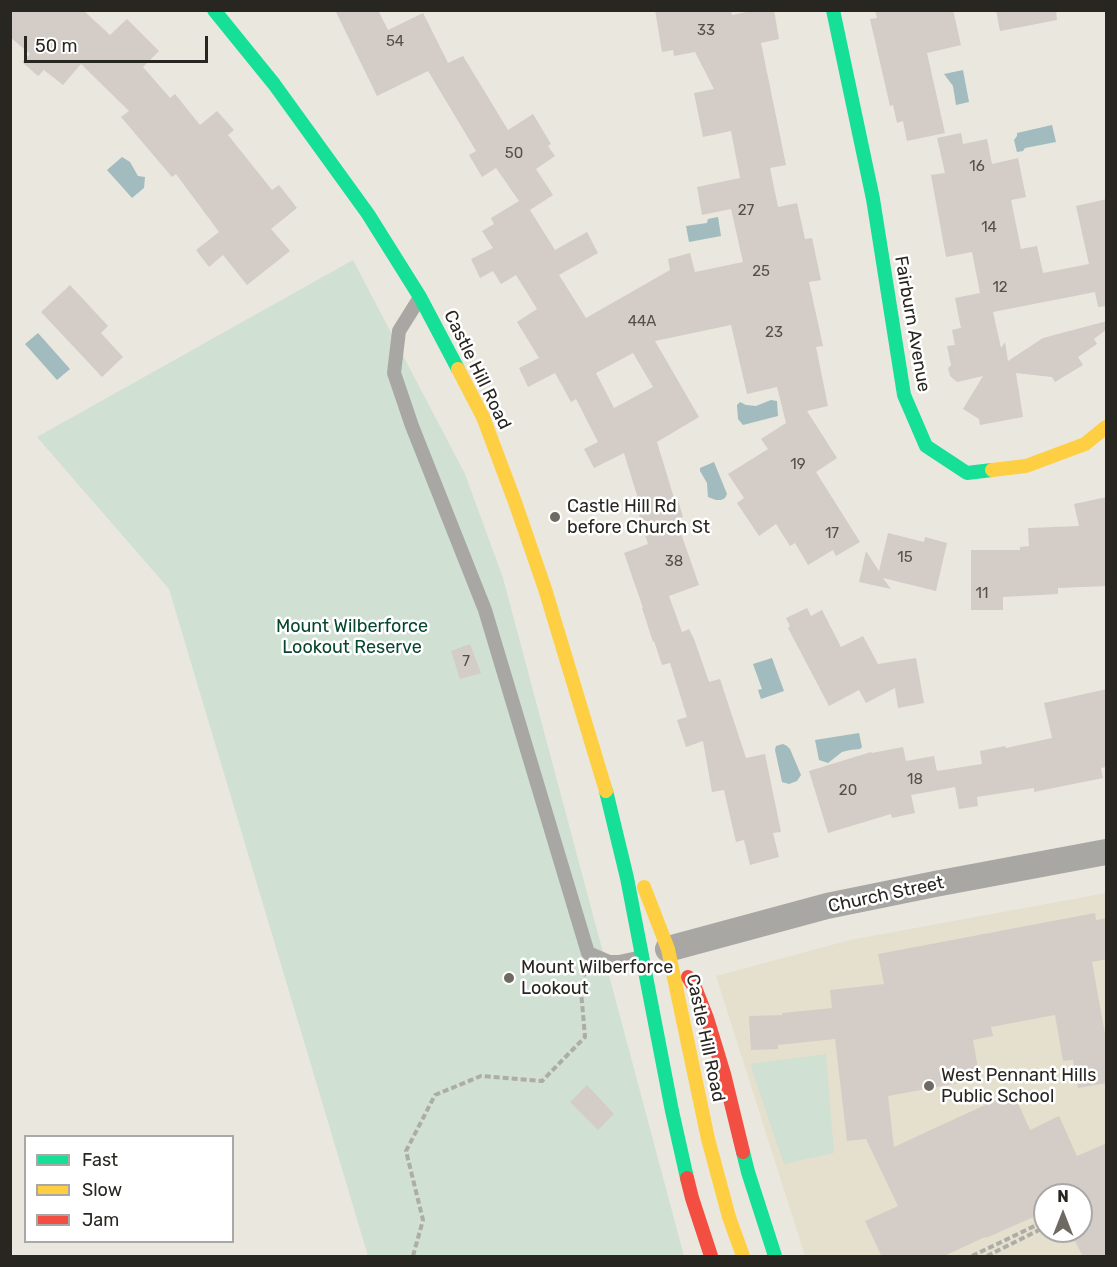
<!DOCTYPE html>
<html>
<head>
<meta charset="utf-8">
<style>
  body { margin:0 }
  #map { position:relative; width:1117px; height:1267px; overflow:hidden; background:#eae7de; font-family:Rubik,sans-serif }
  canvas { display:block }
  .frame { position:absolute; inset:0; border:12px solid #282620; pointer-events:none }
  .legend { position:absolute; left:24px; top:1135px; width:210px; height:108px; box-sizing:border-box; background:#fff; border:2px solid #a9a8a6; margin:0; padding:8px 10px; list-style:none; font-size:18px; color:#282620 }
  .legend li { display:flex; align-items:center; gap:12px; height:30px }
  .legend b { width:30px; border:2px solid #a9a8a6 }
  .north { position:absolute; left:1033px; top:1183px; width:60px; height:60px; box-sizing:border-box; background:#fff; border:2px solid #a9a8a6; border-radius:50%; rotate:0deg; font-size:16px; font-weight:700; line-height:24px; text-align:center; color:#282620 }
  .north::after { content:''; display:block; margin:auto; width:21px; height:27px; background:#6c6a62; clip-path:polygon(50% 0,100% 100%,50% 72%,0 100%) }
  .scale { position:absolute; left:24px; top:36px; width:184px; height:27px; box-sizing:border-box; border:3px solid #282620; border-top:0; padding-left:8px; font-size:18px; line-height:21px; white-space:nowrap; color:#282620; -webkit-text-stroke:4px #fff; paint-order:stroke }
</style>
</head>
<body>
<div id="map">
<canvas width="1117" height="1267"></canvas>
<div class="frame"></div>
<ul class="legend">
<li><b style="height:8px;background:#16e098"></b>Fast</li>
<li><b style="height:8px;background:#ffcf43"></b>Slow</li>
<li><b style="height:8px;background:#f24e42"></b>Jam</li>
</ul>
<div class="north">N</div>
<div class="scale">50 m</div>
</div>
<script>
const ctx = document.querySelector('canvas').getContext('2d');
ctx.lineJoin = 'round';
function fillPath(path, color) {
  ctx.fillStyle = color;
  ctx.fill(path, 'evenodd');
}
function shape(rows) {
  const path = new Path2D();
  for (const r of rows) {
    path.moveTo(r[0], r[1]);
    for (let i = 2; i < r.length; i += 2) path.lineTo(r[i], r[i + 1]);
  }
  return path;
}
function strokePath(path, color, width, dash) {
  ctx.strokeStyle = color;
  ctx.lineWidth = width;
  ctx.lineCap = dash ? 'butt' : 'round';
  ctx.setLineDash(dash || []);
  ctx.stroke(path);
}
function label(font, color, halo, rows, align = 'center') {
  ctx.font = font + ' Rubik,sans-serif';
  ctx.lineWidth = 5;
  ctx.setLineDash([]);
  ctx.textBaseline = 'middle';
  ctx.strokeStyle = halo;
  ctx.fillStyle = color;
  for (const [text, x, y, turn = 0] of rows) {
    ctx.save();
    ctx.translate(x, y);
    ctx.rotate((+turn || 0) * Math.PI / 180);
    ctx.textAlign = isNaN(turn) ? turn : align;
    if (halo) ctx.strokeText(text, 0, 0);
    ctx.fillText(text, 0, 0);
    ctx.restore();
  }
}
const built = shape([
  [1106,893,1106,1256,805,1256,716,976,850,940],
  [1045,1195,1081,1195,1081,1231,1045,1231]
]);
const green = shape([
  [353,260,465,474,503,578,684,1256,368,1256,169,589,37,437],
  [826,1054,834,1153,784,1164,750,1064]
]);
const water = shape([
  [963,70,969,102,956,105,953,86,944,74],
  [1052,125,1056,142,1025,148,1023,151,1017,152,1014,140,1017,136,1017,133],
  [122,157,130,162,138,176,145,177,144,188,132,198,107,170],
  [718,217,721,236,689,242,686,226,707,223,708,219],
  [38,333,70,369,57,380,25,344],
  [771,400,777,401,778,416,743,425,738,419,737,405,740,402,746,405,756,406],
  [714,462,727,494,725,498,721,500,716,500,708,497,707,483,700,471,700,468],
  [772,658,784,691,761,699,758,690,762,689,753,664],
  [859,733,862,747,860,749,850,750,842,752,828,763,819,760,815,740],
  [783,744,787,746,790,749,801,775,797,781,789,784,782,782,775,750,776,746]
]);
const building = shape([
  [10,10,83,10,110,35,127,19,159,51,143,67,170,98,175,94,200,125,217,111,234,130,228,135,272,190,279,185,297,208,271,229,290,251,247,285,223,255,209,267,196,250,219,232,176,174,172,177,121,117,129,111,81,64,63,85,44,70,38,76,22,62,30,54,10,37],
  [335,10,378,10,388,30,423,13,448,63,463,56,508,130,533,114,551,144,548,146,555,156,536,169,553,195,530,210,555,250,587,232,598,253,559,275,586,318,670,270,668,259,690,253,695,272,743,262,731,209,702,215,697,187,740,178,731,131,703,137,694,93,714,89,695,52,674,56,673,50,662,52,655,10,731,10,732,15,756,10,774,10,779,39,761,43,786,165,770,168,778,207,797,203,805,239,812,238,821,280,809,282,823,346,816,347,828,406,807,411,837,458,816,472,860,542,836,556,833,550,808,565,795,543,790,546,776,524,759,536,737,503,744,498,728,474,768,449,761,439,786,423,777,387,747,394,731,325,655,341,699,417,657,442,674,498,677,497,683,517,676,519,699,585,669,596,682,632,689,629,694,639,709,682,720,679,746,758,765,754,781,832,773,833,779,857,750,865,744,840,736,842,724,790,712,792,703,741,686,747,677,720,687,717,670,663,662,665,654,641,653,642,642,608,643,608,624,553,648,544,636,506,640,505,624,453,594,468,584,449,598,442,576,399,571,402,555,373,528,387,519,368,539,358,517,322,537,309,516,275,501,284,493,271,480,278,471,259,493,248,482,231,494,224,491,218,519,201,496,168,482,177,469,155,476,151,428,71,377,96],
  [633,353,653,387,614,408,596,373],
  [875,10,953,10,961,45,927,53,945,133,907,141,903,121,897,123,893,105,890,106,870,19,877,18],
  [996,10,1056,10,1057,20,1000,31],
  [961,133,963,144,987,139,992,164,1018,158,1026,197,1011,200,1021,249,1037,246,1043,273,1089,264,1076,206,1107,199,1107,306,1098,307,1095,292,993,312,1001,348,1005,342,1008,361,1043,338,1107,321,1107,329,1094,339,1097,344,1078,357,1083,365,1055,382,1052,377,1016,373,1023,417,980,425,979,419,963,409,983,376,957,382,950,376,948,368,951,365,947,346,955,345,952,330,961,328,955,298,980,293,972,252,946,257,931,175,945,173,937,138],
  [70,285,108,326,101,333,123,357,102,377,41,312],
  [1107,497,1107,586,1058,588,1058,594,1003,597,1003,610,971,610,971,550,1020,550,1020,547,1029,546,1028,528,1079,526,1074,504],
  [888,533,924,542,925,537,947,543,936,591,883,578,891,589,859,582,866,551,879,571],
  [807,608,811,616,822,610,841,647,863,636,878,664,916,658,924,703,898,708,895,688,866,703,859,690,829,706,788,628,790,626,786,618],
  [470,644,481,673,460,679,451,651],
  [1107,689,1107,767,1101,768,1103,778,1034,792,1034,788,977,797,978,806,959,809,955,787,911,795,915,813,892,818,891,814,828,833,809,771,871,752,872,753,903,747,906,761,934,756,937,771,982,764,980,751,1005,746,1006,748,1052,738,1044,703],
  [1095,913,1096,920,1107,918,1107,959,1092,962,1107,1045,1107,1083,1078,1088,1073,1060,1063,1061,1055,1015,991,1027,993,1036,973,1040,980,1079,888,1096,894,1147,1013,1092,1030,1130,1059,1116,1077,1156,1107,1143,1107,1257,1083,1257,1070,1231,1081,1231,1081,1195,1045,1195,1045,1212,986,1238,985,1237,942,1257,882,1257,865,1221,898,1206,866,1139,847,1141,835,1039,778,1045,778,1049,751,1050,749,1016,782,1015,782,1013,832,1008,830,990,884,984,878,954],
  [587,1085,614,1114,598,1130,570,1102]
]);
const path = shape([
  [413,1256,423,1220,406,1151,435,1095,481,1076,542,1081,585,1037,581,991,585,971],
  [972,1256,1045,1221],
  [987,1256,1045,1227]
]);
const lane = shape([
  [419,299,399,331,394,373,412,426,485,610,588,953,609,962,619,962,642,957]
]);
const street = shape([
  [668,949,827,906,935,884,1106,852]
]);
const fast = shape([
  [214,10,274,84,368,214,420,297,458,369],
  [833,10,873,199,904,395,926,446,967,473,992,470],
  [606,791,627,878,672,1111,687,1178],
  [743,1152,748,1172,775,1256]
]);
const slow = shape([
  [458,369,483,417,515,502,545,589,606,791],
  [992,470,1026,466,1085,444,1106,427],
  [644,887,668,949,708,1139,729,1217,743,1256]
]);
const jam = shape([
  [688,977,696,990,707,1018,724,1074,743,1152],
  [687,1178,692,1198,711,1256]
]);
const markers = [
  [555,517,6,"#6c6a62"],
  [509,978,6,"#6c6a62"],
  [929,1086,6,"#6c6a62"]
];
const numberNames = [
  ["33",706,31],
  ["54",395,42],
  ["50",514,154],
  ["16",977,167],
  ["27",746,211],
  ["14",989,228],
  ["25",761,272],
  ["12",1000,288],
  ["44A",642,322],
  ["23",774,333],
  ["19",798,465],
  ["17",832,534],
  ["15",905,558],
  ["38",674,562],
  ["11",982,594],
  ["7",466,662],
  ["18",915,780],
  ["20",848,791]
];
const streetNames = [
  ["Fairburn Avenue",912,324,80],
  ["Castle Hill Road",477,370,64],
  ["Church Street",886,895,-12],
  ["Castle Hill Road",705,1038,78]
];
const poiNames = [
  ["Castle Hill Rd",567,507],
  ["before Church St",567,528],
  ["Mount Wilberforce",521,968],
  ["Lookout",521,989],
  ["West Pennant Hills",941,1076],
  ["Public School",941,1097]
];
const parkNames = [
  ["Mount Wilberforce",352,627],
  ["Lookout Reserve",352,648]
];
fillPath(built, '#e5e0ce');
fillPath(green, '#d0e0d2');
fillPath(water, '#a1bbbe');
fillPath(building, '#d4ccc6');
strokePath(path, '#aeaca7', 4, [6, 3]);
strokePath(lane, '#a9a7a3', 14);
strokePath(street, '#a9a7a3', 26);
strokePath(fast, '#16e098', 14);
strokePath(slow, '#ffcf43', 14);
strokePath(jam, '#f24e42', 14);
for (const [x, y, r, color] of markers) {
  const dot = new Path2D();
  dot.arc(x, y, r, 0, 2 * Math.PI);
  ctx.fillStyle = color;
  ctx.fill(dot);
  strokePath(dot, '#fff', 2);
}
label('15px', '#53504a', null, numberNames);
label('18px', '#282620', '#fff', streetNames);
label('18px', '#282620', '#fff', poiNames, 'left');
label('18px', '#074730', '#fff', parkNames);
</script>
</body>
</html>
